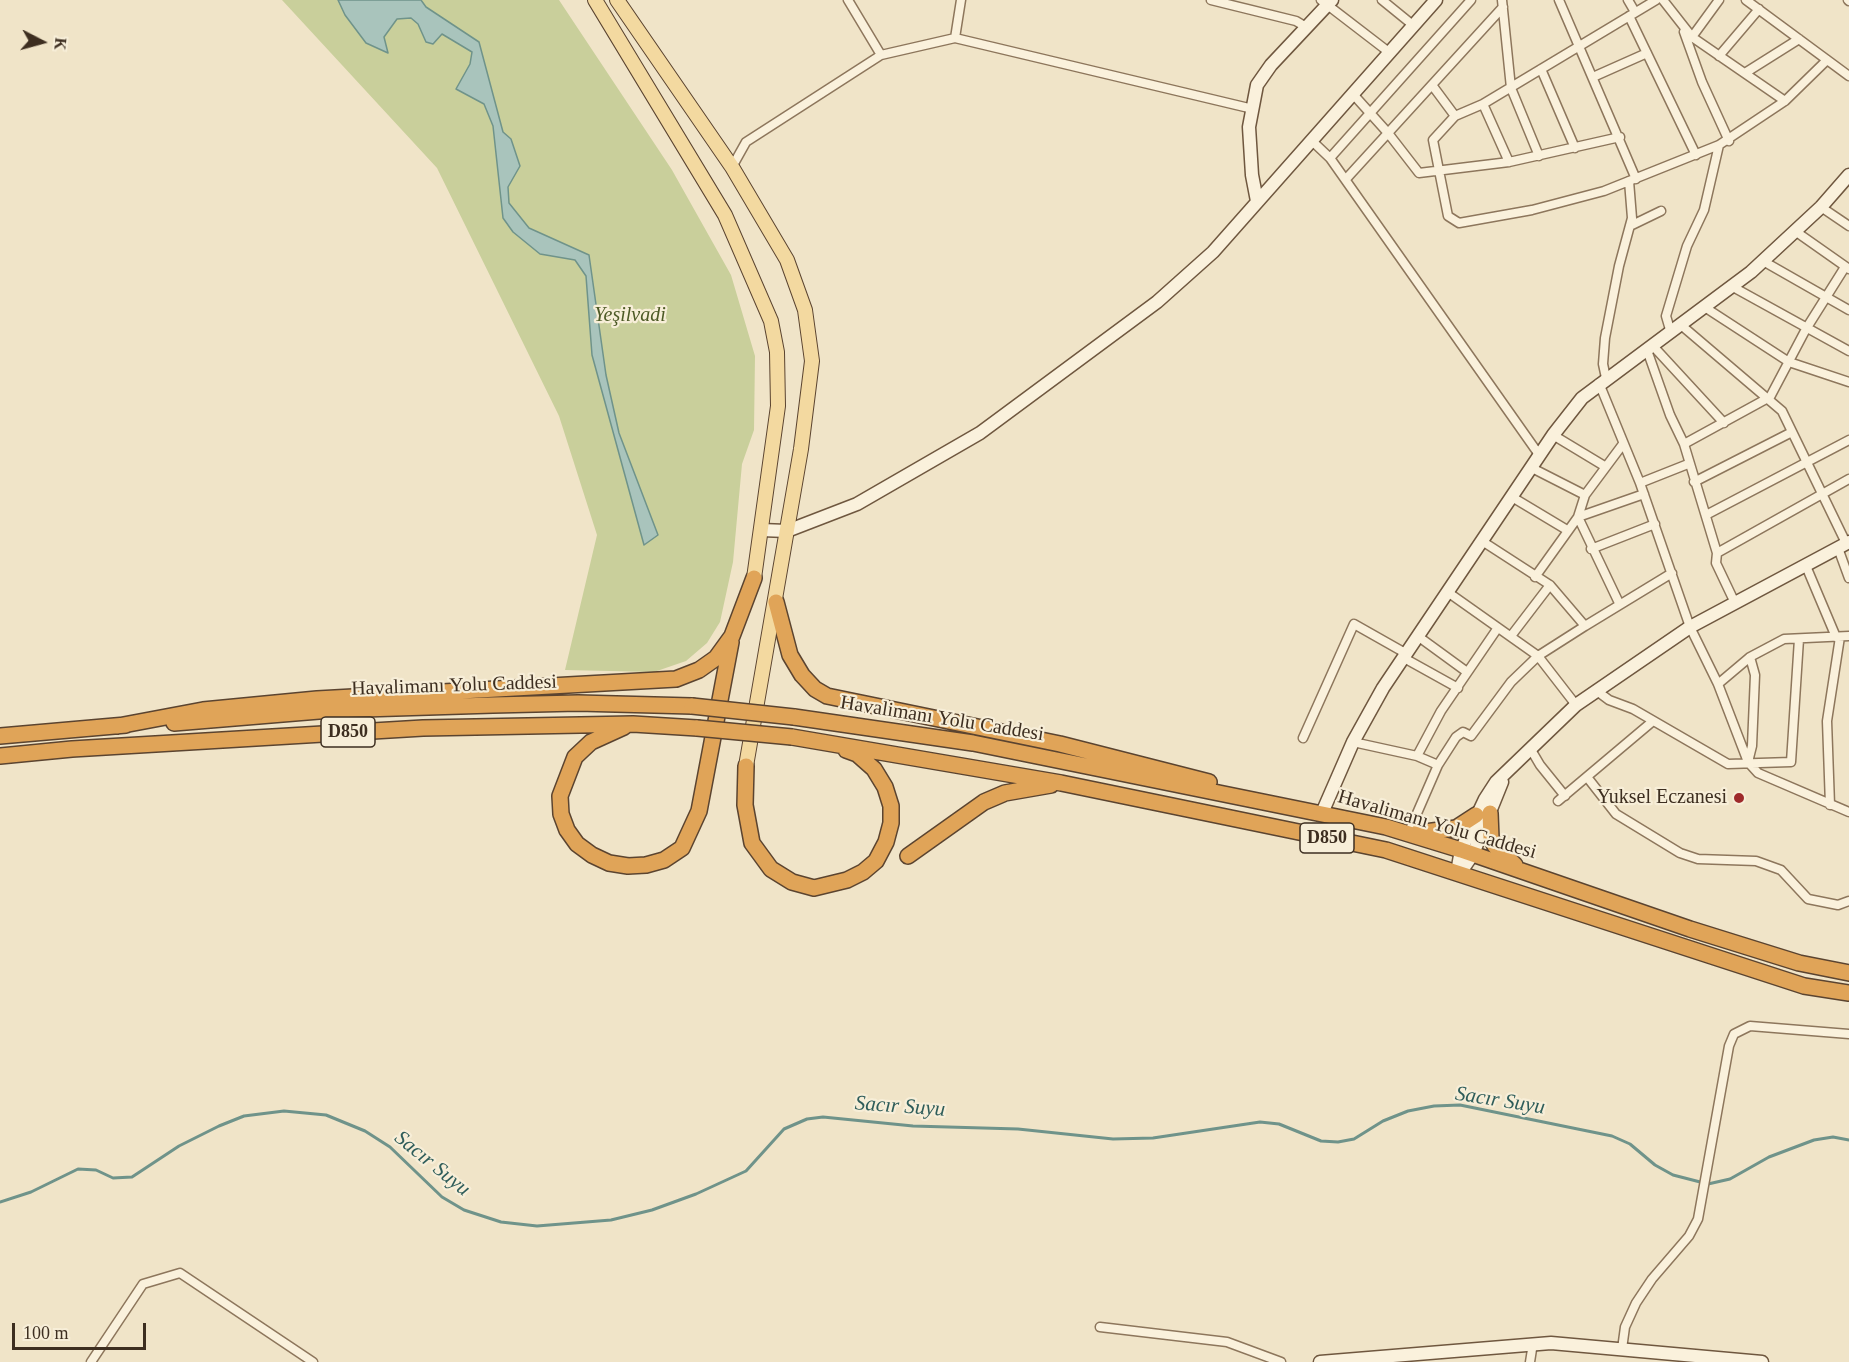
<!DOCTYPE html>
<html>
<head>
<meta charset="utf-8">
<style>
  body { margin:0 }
  #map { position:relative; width:1849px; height:1362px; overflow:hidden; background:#f0e4c8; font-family:Georgia,serif }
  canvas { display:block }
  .north { position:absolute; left:12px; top:12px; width:60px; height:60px; -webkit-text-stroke:4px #f7eed8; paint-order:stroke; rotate:96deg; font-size:16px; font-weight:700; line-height:24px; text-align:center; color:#3d2e20 }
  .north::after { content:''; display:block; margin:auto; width:21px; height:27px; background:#3d2e20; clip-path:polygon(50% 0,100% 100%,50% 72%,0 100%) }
  .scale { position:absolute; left:12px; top:1323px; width:134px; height:27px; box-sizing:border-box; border:3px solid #3d2e20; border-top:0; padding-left:8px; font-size:18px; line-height:21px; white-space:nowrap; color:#3d2e20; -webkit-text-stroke:4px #f7eed8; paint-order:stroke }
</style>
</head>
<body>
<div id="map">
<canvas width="1849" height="1362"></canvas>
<div class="north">K</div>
<div class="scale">100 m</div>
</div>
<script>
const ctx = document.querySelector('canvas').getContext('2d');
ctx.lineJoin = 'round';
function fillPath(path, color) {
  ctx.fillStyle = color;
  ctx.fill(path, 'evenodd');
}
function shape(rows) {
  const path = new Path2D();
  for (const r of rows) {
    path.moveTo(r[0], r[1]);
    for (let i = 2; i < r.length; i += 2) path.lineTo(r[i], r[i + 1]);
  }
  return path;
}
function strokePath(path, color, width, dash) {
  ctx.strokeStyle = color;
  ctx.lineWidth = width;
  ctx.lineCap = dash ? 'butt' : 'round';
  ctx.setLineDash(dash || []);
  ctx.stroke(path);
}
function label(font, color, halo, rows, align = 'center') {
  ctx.font = font + ' Georgia,serif';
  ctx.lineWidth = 4.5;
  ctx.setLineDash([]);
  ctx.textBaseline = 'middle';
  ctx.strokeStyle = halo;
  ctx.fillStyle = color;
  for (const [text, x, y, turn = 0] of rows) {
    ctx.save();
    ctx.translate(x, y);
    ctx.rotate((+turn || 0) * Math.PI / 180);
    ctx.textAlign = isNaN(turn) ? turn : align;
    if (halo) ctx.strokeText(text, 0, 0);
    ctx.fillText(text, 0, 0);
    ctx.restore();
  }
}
const green = shape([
  [282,0,559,0,672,170,731,275,755,356,754,430,742,464,733,562,720,622,707,643,686,661,654,672,565,670,597,535,559,416,437,168]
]);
const water = shape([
  [338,0,421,0,426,7,479,42,503,132,511,139,520,166,508,187,509,203,529,228,589,255,606,375,619,433,658,535,644,545,592,355,586,276,575,260,540,254,513,232,503,218,493,126,484,104,456,89,470,64,472,52,442,34,433,44,426,42,418,24,411,18,397,19,384,37,388,53,366,43,345,15,338,0]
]);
const stream = shape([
  [0,1202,31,1192,78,1169,96,1170,113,1178,132,1177,179,1146,219,1126,244,1116,284,1111,326,1115,365,1131,390,1147,442,1197,464,1210,501,1222,537,1226,611,1220,652,1210,696,1194,746,1171,784,1129,807,1119,823,1117,913,1126,1018,1129,1113,1139,1153,1138,1260,1122,1279,1124,1321,1141,1338,1142,1354,1139,1383,1121,1408,1111,1434,1106,1460,1105,1612,1136,1630,1144,1655,1165,1673,1175,1708,1184,1730,1179,1769,1157,1814,1140,1833,1137,1849,1140]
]);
const street = shape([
  [848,0,881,55],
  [961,0,955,38,1253,109],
  [1211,0,1296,21,1306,27],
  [1321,0,1390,53],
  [1382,0,1414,26],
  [1502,0,1511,88,1539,156],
  [1559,0,1636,179],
  [1628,0,1635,12],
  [1663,0,1692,37,1785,101],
  [1746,0,1849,76],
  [1848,0,1849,1],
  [1629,16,1696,155],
  [1684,32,1702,82,1729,141],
  [1692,37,1719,0],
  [1719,56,1759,9],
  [1541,69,1575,148],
  [1745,73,1799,39],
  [1593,77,1647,53],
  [1432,85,1455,116,1433,140,1448,216,1459,223,1532,210,1604,191,1719,145,1785,101,1827,60],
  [1352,93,1388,133,1419,173,1509,162,1620,137],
  [1483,104,1509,162],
  [1455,116,1483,104,1656,0],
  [1311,140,1330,158,1540,456],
  [1330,158,1471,0],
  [732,167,746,142,881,55,955,38],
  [1346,179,1503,7],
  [1821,207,1849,226],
  [1630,226,1661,211],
  [1795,231,1849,269],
  [1763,261,1849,310],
  [1733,287,1849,351],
  [1706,308,1789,362,1849,382],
  [1681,325,1782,411,1846,543],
  [1671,333,1666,316,1687,246,1704,210,1719,145],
  [1653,346,1724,423],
  [1647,350,1670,415,1684,444,1717,553,1716,563,1735,603],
  [1606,378,1603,364,1605,338,1619,266,1632,218,1629,181],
  [1599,383,1640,483,1690,627,1718,684,1748,762,1758,773,1849,812],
  [1769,399,1806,329,1845,267],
  [1553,435,1606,467],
  [1684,444,1768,398],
  [1532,468,1585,495],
  [1694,482,1792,432],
  [1640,483,1688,464],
  [1512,497,1567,530],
  [1706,515,1849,440],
  [1482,541,1550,585,1585,626,1538,656,1576,705],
  [1838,548,1849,578],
  [1591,549,1655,524],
  [1717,553,1849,479],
  [1806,566,1836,637],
  [1535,577,1578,517,1585,495,1623,444],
  [1619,603,1578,517,1644,494],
  [1585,626,1672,573],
  [1511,636,1550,585],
  [1419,637,1467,672],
  [1404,658,1458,688],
  [1718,684,1750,657,1784,639,1849,636],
  [1597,691,1609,700,1633,709,1728,764,1791,762,1799,639],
  [1303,738,1354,624,1407,654],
  [1353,742,1417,756,1438,765,1408,834],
  [1530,748,1540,765,1565,796],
  [1417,756,1441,711,1497,629],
  [1748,762,1752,746,1755,675,1750,657],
  [1438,765,1456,737,1463,732,1471,736,1511,682,1538,656,1449,593],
  [1587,777,1616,814,1680,853,1698,859,1756,861,1781,870,1808,899,1838,905,1849,901],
  [1558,801,1653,721],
  [1830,805,1827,721,1840,637],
  [1100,1327,1227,1342,1281,1362],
  [1622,1349,1625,1327,1636,1303,1652,1279,1689,1236,1698,1219,1729,1046,1734,1034,1750,1026,1849,1034],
  [91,1362,143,1284,180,1273,313,1362],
  [1530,1362,1533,1343]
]);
const secondary = shape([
  [1257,201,1252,175,1249,127,1257,85,1271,65,1332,0],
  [761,530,787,531,857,504,980,433,1157,302,1213,252,1436,0],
  [1322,813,1353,742,1383,688,1553,435,1582,398,1751,272,1821,207,1849,175],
  [1457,872,1461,850,1485,799,1496,782,1576,705,1690,627,1849,542],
  [1460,873,1473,854,1502,782],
  [1320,1362,1551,1343,1762,1362]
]);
const primary = shape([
  [595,0,725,215,771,321,777,352,778,406,754,578],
  [617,0,732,167,787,260,805,310,812,361,801,449,746,766]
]);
const highway = shape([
  [776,602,790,655,802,675,815,689,827,696,1060,744,1209,782],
  [794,717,973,743,1386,827,1461,850,1690,929,1799,963,1849,973],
  [174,723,331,710,493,705,578,703,692,706],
  [118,726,203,710,317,699,676,679,699,670,716,658,732,636,754,578],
  [624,727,591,742,575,757,560,796,561,814,567,830,577,844,592,855,609,863,628,866,646,865,664,860,682,848,699,811,731,642],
  [0,736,126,725],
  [792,737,1061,783,1386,850,1804,986,1849,993],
  [0,756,72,749,423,728,633,724,697,728],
  [746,766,745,805,752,843,771,869,792,882,814,888,847,880,863,872,876,861,886,842,891,823,891,806,885,787,874,769,857,754,846,750],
  [1490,813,1491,838,1495,846,1515,865],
  [1417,833,1456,828,1476,815],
  [908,856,984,802,1005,793,1051,785]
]);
const highwayBridge = shape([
  [692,706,794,717],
  [697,728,792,737]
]);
const markers = [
  [1739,798,6,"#9e2a2b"]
];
const shields = [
  [348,732,54],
  [1327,838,54]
];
const shieldNames = [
  ["D850",348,732],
  ["D850",1327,838]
];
const parkNames = [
  ["Yeşilvadi",630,316]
];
const streetNames = [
  ["Havalimanı Yolu Caddesi",454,686,-2],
  ["Havalimanı Yolu Caddesi",942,719,9],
  ["Havalimanı Yolu Caddesi",1437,825,16]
];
const poiNames = [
  ["Yuksel Eczanesi",1727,798]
];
const waterNames = [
  ["Sacır Suyu",1500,1101,9],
  ["Sacır Suyu",900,1107,4],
  ["Sacır Suyu",432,1164,39]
];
fillPath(green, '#c9cf9b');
fillPath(water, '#a9c4bc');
strokePath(water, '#6f938a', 1.5);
strokePath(stream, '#6f938a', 3);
strokePath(street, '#8d765c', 11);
strokePath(secondary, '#6f573f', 15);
strokePath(primary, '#5b4430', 16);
strokePath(highway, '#5b4430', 18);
strokePath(street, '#faf1dc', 8);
strokePath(secondary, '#faf1dc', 12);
strokePath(primary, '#f3d9a0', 14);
strokePath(highway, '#e0a458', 15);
strokePath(highwayBridge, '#5b4430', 18, []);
strokePath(highwayBridge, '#e0a458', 15);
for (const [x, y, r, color] of markers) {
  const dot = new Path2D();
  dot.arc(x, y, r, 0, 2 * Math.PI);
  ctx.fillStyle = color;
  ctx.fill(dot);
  strokePath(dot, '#f7eed8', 2);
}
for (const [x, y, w] of shields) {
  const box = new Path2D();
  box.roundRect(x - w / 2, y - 15, w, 30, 4.5);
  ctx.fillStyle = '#f7eed8';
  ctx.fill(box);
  strokePath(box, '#3d2e20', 1.5);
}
label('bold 18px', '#3d2e20', null, shieldNames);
label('italic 20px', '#4d5a26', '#f7eed8', parkNames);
label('20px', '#3d2e20', '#f7eed8', streetNames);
label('20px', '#3d2e20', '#f7eed8', poiNames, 'right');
label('italic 21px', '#2f5d5a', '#f7eed8', waterNames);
</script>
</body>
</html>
